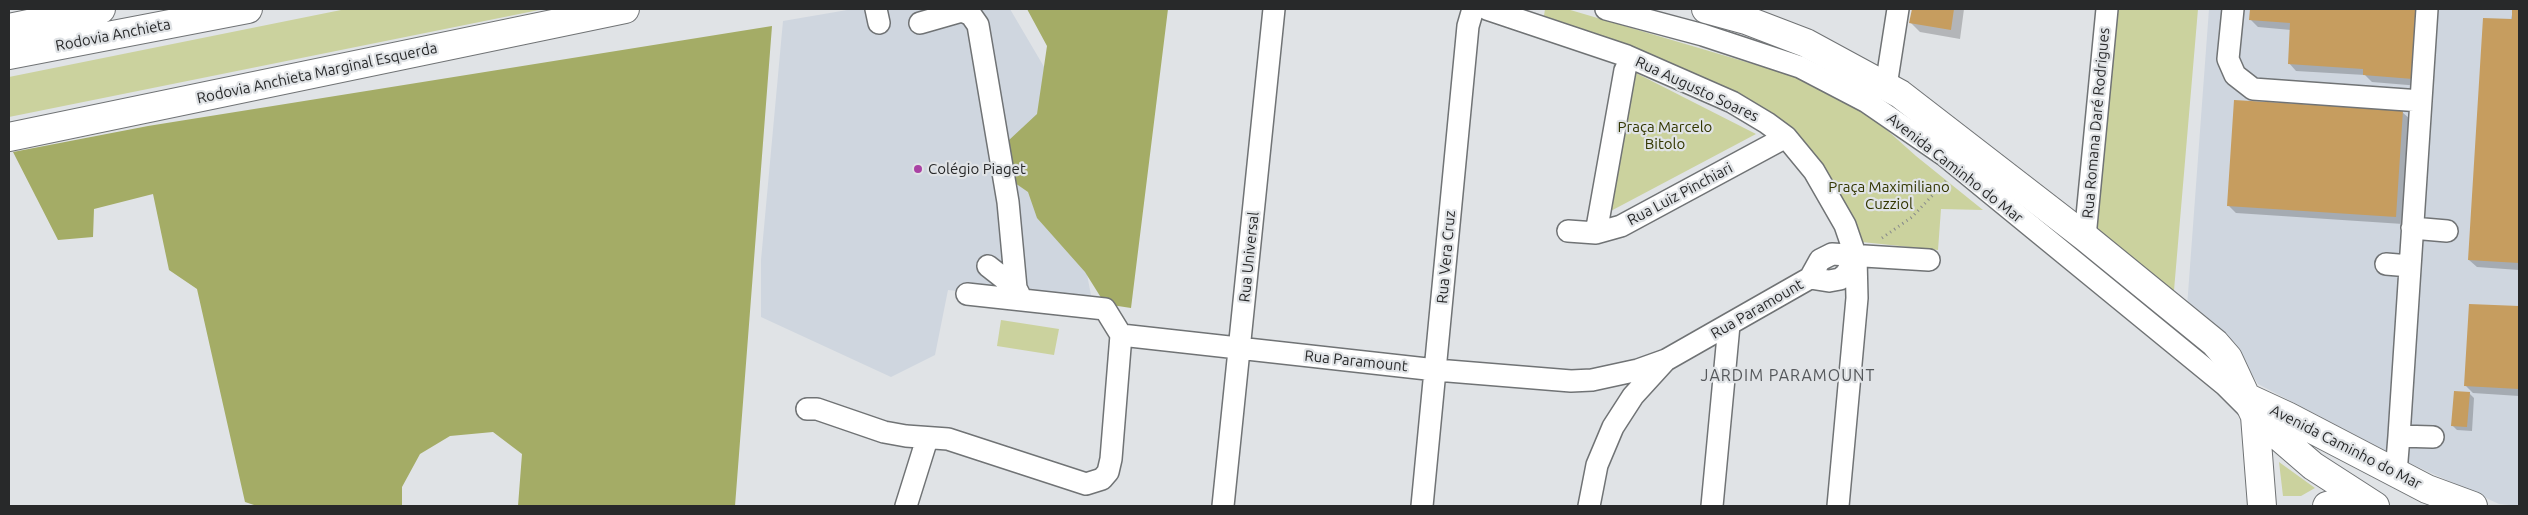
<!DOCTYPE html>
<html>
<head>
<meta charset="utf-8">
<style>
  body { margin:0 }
  #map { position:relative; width:2528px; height:515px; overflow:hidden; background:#e0e3e6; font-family:Ubuntu,sans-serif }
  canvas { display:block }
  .frame { position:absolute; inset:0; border:10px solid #28292a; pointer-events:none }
</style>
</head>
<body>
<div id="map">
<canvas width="2528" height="515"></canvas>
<div class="frame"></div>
</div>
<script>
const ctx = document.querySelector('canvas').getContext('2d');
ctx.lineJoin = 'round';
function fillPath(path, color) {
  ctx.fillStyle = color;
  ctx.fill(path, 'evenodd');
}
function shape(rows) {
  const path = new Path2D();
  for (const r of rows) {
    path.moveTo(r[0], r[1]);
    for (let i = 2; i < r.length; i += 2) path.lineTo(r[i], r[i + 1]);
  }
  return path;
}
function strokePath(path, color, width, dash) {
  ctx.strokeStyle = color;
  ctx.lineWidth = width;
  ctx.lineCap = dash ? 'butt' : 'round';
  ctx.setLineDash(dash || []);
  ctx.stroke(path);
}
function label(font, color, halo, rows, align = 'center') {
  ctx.font = font + ' Ubuntu,sans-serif';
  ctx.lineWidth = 4.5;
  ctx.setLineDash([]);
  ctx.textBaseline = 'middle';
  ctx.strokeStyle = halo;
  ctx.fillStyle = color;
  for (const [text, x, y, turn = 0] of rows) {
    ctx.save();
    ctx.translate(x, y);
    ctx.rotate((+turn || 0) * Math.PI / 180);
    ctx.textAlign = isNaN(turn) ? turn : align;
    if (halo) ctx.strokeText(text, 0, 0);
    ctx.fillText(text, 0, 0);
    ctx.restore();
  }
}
const built = shape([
  [853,9,1010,9,1050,77,1093,306,948,290,935,355,891,377,761,317,761,260,783,21],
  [2209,9,2519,9,2519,506,2499,504,2407,462,2258,384,2233,345,2187,307]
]);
const green = shape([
  [346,9,544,9,9,117,9,77],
  [1545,9,1567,9,1797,77,1870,115,1916,156,1983,210,1941,209,1938,250,1862,242,1841,211,1814,157,1617,42,1544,16],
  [2117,9,2198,9,2173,302,2095,238],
  [1634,72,1756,134,1607,213],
  [1001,320,1059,329,1054,355,997,346],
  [2279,462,2315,488,2301,496,2283,496]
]);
const forest = shape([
  [1027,9,1168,9,1131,308,1105,304,1085,272,1037,218,1028,192,1015,183,1008,141,1037,114,1047,46],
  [772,26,735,506,518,506,522,454,493,432,450,436,420,454,402,487,402,506,257,506,245,502,197,289,169,270,153,194,94,209,93,237,58,240,13,152,148,126]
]);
const shadow = shape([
  [1913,9,1964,9,1960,39,1920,32,1910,22],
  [2251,9,2425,9,2420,86,2372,82,2365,75,2296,71,2289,63,2291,30,2258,27,2251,20],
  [2513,9,2519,9,2519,270,2477,267,2469,260],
  [2402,112,2410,119,2403,224,2236,213,2229,206],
  [2471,305,2519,308,2519,396,2473,393,2466,386],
  [2469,393,2474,398,2472,431,2457,430,2452,425]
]);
const building = shape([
  [1912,9,1954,9,1951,30,1909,23],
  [2250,9,2418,9,2413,79,2363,75,2363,69,2288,64,2290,23,2249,20],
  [2512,9,2519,9,2519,263,2468,260,2483,18,2512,19],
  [2234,100,2403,110,2396,217,2227,206],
  [2469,304,2519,306,2519,389,2464,386],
  [2454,391,2470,392,2467,427,2451,426]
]);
const path = shape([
  [1882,238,1912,217,1946,181]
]);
const minor = shape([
  [876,9,879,23],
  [1487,9,1627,56,1732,102,1767,123,1786,137,1814,171,1845,225,1856,257,1857,298,1838,506],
  [1606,9,1703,35,1800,67,1867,102,1944,155,2225,385,2246,406],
  [2233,9,2228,59,2235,75,2253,89,2421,101],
  [2427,9,2399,436,2433,437],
  [920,23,962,11,971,15,978,25,1008,202,1016,288,1022,300],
  [1886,86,1898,9],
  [2412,228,2447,231],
  [1568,231,1596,233,1621,226,1786,137],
  [1596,233,1625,70],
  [2085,237,2107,9],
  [2386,264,2410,266],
  [988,266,1016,288],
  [1810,278,1820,260,1832,254,1929,260],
  [1121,335,1436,370,1571,381,1592,380,1638,370,1666,360,1810,278,1829,281,1840,279,1846,274,1856,257],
  [807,409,817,409,884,432,906,436,948,439,1086,484,1102,479,1108,472,1111,459,1121,335,1105,309,967,294],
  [2396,473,2399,436],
  [906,506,927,439],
  [1223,506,1274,9],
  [1422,506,1468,26,1473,9],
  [1589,506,1597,465,1613,427,1633,396,1664,362],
  [1712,506,1729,325]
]);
const major = shape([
  [1706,9,1746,20,1806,43,1900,94,2085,237,2215,343,2228,358,2255,416,2262,506],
  [2248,398,2287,416,2427,489,2473,506],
  [2255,416,2313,466,2375,506],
  [2327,506,2359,497]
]);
const highway = shape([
  [9,28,101,9],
  [9,55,248,9],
  [9,137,625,9]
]);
const markers = [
  [918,169,5,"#aa42a4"]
];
const streetNames = [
  ["Rodovia Anchieta",113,35,-11],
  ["Rodovia Anchieta Marginal Esquerda",317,73,-12],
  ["Rua Augusto Soares",1697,89,25],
  ["Rua Romana Daré Rodrigues",2096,123,-85],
  ["Avenida Caminho do Mar",1955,168,38],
  ["Rua Luiz Pinchiari",1680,194,-28],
  ["Rua Universal",1249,257,-84],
  ["Rua Vera Cruz",1446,257,-85],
  ["Rua Paramount",1757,309,-30],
  ["Rua Paramount",1356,361,6],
  ["Avenida Caminho do Mar",2346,447,27]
];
const parkNames = [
  ["Praça Marcelo",1665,127],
  ["Bitolo",1665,144],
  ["Praça Maximiliano",1889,187],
  ["Cuzziol",1889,204]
];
const poiNames = [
  ["Colégio Piaget",928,169]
];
const neighbourhoodNames = [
  ["JARDIM PARAMOUNT",1788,376]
];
fillPath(built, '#cfd6df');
fillPath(green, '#cbd29e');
fillPath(forest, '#a4ac66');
fillPath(shadow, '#0003');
fillPath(building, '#c69d5f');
strokePath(minor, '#707375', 24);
strokePath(major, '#707375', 30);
strokePath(highway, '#707375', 30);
strokePath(path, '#87898b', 3, [1, 4]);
strokePath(minor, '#fff', 21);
strokePath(major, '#fff', 28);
strokePath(highway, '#fff', 28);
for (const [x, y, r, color] of markers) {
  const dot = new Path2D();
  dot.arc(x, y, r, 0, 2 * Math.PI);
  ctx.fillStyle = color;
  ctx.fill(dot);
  strokePath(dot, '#e0e3e6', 2);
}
label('15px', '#28292a', '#e0e3e6', streetNames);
label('15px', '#323600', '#e0e3e6', parkNames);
label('15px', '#28292a', '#e0e3e6', poiNames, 'left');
ctx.letterSpacing = '1px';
label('16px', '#55585b', '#e0e3e6', neighbourhoodNames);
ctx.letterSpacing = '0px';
</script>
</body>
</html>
